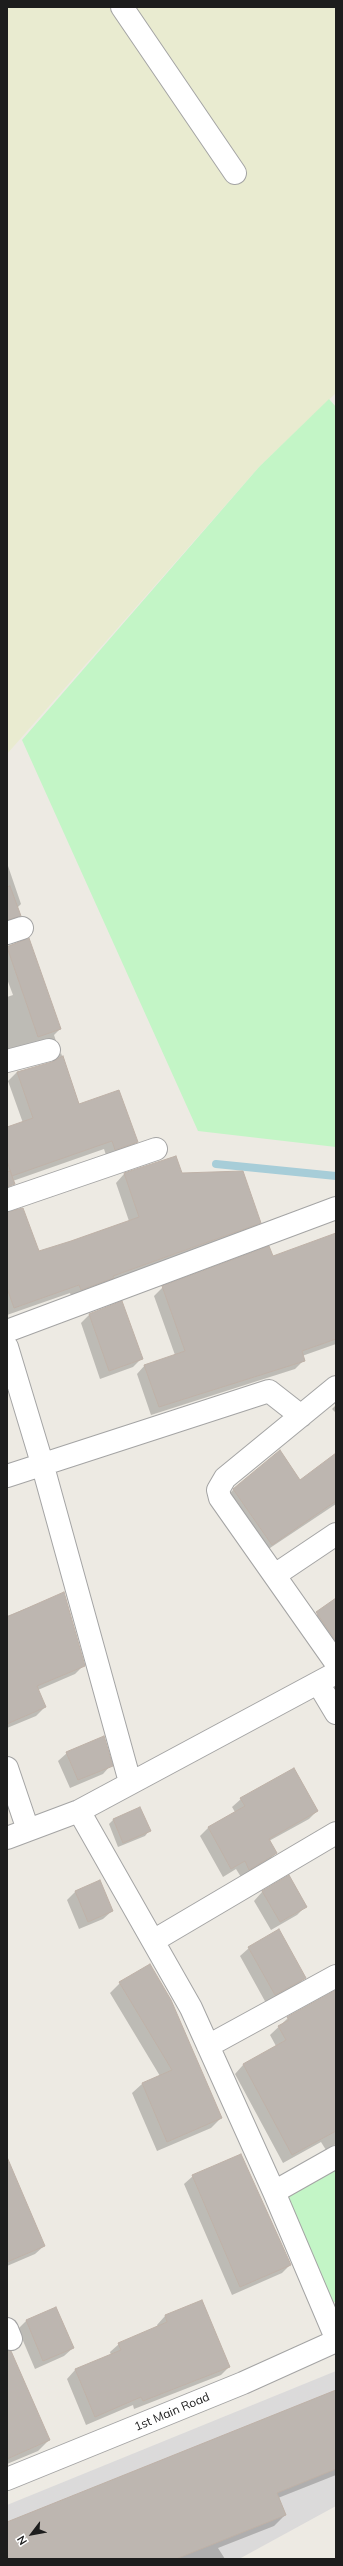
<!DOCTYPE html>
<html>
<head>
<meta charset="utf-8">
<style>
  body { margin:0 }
  #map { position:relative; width:343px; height:2566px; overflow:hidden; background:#edeae3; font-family:Mulish,sans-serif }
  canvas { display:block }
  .frame { position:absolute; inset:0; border:8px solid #1d1d1d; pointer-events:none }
  .north { position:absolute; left:12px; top:2514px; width:40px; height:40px; -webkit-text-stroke:3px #fff; paint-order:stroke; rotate:238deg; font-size:11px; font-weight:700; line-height:16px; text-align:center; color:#1d1d1d }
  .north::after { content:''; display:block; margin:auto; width:14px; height:18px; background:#1d1d1d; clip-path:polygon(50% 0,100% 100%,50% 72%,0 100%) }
</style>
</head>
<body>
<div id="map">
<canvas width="343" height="2566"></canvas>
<div class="frame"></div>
<div class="north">N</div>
</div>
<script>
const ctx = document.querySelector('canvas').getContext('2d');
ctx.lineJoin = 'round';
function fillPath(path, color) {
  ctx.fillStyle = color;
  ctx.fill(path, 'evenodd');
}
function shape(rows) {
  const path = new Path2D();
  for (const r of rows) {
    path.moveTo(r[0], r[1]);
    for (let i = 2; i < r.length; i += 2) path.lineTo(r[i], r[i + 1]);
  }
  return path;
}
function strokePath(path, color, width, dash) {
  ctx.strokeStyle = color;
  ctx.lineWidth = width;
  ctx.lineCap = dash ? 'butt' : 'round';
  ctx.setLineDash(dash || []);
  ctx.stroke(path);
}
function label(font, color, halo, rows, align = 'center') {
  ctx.font = font + ' Mulish,sans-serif';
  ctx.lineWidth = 3;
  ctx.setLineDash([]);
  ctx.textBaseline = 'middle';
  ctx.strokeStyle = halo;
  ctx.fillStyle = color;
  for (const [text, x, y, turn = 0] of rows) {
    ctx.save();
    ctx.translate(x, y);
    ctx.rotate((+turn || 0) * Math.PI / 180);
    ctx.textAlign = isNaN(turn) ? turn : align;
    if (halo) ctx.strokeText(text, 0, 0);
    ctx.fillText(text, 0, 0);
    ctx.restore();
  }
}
const residential = shape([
  [336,2371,336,2506,239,2559,7,2559,7,2505]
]);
const farmland = shape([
  [7,7,336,7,336,393,259,467,7,754]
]);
const park = shape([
  [329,399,336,407,336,1147,198,1131,22,740,259,467],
  [336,2164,336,2301,331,2304,283,2195]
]);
const shadow = shape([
  [7,863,21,904,17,908,20,916,7,926],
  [28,939,60,1029,54,1035,56,1041,48,1049,7,1054,7,997,13,995,7,979,7,946],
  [61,1053,79,1105,137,1142,128,1150,107,1158,104,1149,7,1183,7,1128,23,1123,8,1081,17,1072,52,1063],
  [175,1158,181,1174,260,1222,251,1231,72,1298,70,1293,7,1315,7,1213,38,1253,129,1221,116,1183,124,1174],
  [336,1235,336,1344,302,1356,304,1360,295,1369,151,1415,137,1374,145,1365,175,1355,154,1296,163,1287,272,1257],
  [89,1315,141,1359,133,1367,100,1379,81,1323],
  [336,1405,336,1413,332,1409],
  [336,1455,336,1504,261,1554,223,1500,234,1489,300,1481],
  [63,1594,84,1665,75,1674,38,1690,45,1707,36,1716,7,1728,7,1616],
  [336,1599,336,1652,308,1622],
  [67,1753,111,1765,103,1774,70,1788,58,1761],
  [241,1799,317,1811,309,1819,269,1841,276,1853,267,1862,241,1877,236,1869,223,1877,200,1836,208,1828,235,1812,232,1807],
  [140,1809,149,1831,145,1836,118,1847,109,1824,113,1820],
  [289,1876,306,1906,297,1915,271,1930,254,1901,262,1892],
  [99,1882,112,1911,103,1919,79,1929,67,1900,75,1892],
  [249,1948,305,1978,296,1986,266,2003,240,1956],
  [120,1983,221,2118,211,2128,157,2151,132,2093,142,2084,160,2076,110,1993],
  [336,1991,336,2144,326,2150,321,2142,283,2163,235,2074,243,2065,276,2046,270,2035,288,2018],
  [193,2176,290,2265,282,2273,232,2295,184,2184],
  [7,2182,44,2246,35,2254,7,2266],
  [201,2301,229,2367,221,2375,134,2409,133,2405,86,2425,67,2379,75,2370,111,2355,110,2352,119,2344,158,2327,157,2325,165,2316],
  [56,2308,73,2348,64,2356,35,2369,18,2329,26,2321],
  [7,2377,49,2440,38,2451,7,2464],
  [336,2391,336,2475,278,2498,285,2515,274,2526,218,2548,225,2559,7,2559,7,2523]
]);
const stream = shape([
  [216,1164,336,1176]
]);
const building = shape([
  [10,886,21,916,7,920,7,887,10,886],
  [29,938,61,1029,38,1037,7,947,29,938],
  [63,1056,79,1104,119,1090,138,1142,115,1150,112,1141,12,1176,7,1161,7,1127,33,1118,17,1072,52,1062,63,1056],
  [176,1156,182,1173,243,1171,261,1223,113,1276,114,1278,81,1290,79,1285,14,1308,7,1288,7,1212,23,1208,39,1251,71,1241,139,1217,124,1173,176,1156],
  [10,1171,15,1184,7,1187,7,1172,10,1171],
  [336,1233,336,1339,302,1351,305,1361,159,1407,144,1365,185,1351,162,1286,269,1246,273,1256,336,1233],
  [122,1301,143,1359,109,1371,89,1314,122,1301],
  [280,1450,300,1480,336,1453,336,1501,272,1545,233,1489,280,1450],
  [64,1592,85,1666,37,1686,46,1707,7,1724,7,1617,64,1592],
  [336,1598,336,1641,316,1612,336,1598],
  [104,1736,113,1766,78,1780,66,1752,104,1736],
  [294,1768,318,1811,269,1839,277,1853,249,1870,245,1861,231,1869,208,1827,245,1806,240,1798,294,1768],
  [140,1807,151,1831,123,1843,113,1819,140,1807],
  [289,1875,307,1907,280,1922,262,1891,289,1875],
  [100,1880,113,1911,88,1922,75,1891,100,1880],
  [279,1929,306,1978,275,1995,248,1947,279,1929],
  [150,1964,171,2000,222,2118,167,2142,142,2083,172,2070,119,1982,150,1964],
  [336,1990,336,2131,292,2155,243,2064,286,2040,278,2026,289,2020,287,2017,336,1990],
  [241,2154,291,2265,240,2287,192,2175,241,2154],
  [7,2157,45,2246,7,2262,7,2157],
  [202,2300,230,2367,143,2401,141,2397,95,2417,75,2369,121,2350,118,2343,167,2322,165,2315,202,2300],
  [56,2307,74,2348,43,2361,26,2320,56,2307],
  [7,2350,11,2351,50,2440,7,2459,7,2350],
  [336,2390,336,2469,277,2493,286,2515,176,2559,7,2559,7,2522,336,2390]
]);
const minor = shape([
  [122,7,235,173],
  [7,933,22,928],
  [7,1061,49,1050],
  [7,1200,156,1149],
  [7,1331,336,1208],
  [7,1347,42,1463,130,1782],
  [336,1387,225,1478,218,1490,220,1498,336,1663],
  [7,1476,269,1391,301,1416],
  [275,1575,336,1534],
  [318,1683,336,1713],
  [7,1768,28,1830],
  [79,1811,191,2008,274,2192,336,2338],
  [7,1838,79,1811,336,1673],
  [153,1941,336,1833],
  [208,2046,336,1976],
  [274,2192,336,2157],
  [7,2329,11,2339],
  [7,2479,243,2383,336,2341]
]);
const streetNames = [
  ["1st Main Road",172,2412,-23]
];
fillPath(residential, '#dbdada');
fillPath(farmland, '#e9ebd0');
fillPath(park, '#c3f5c6');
fillPath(shadow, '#0003');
strokePath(stream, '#a7cdd8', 8);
fillPath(building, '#bdb6b0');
strokePath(building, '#beb1a7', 1);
strokePath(minor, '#a4a4a4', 24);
strokePath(minor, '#fff', 22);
label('12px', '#1d1d1d', '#fff', streetNames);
</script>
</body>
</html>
